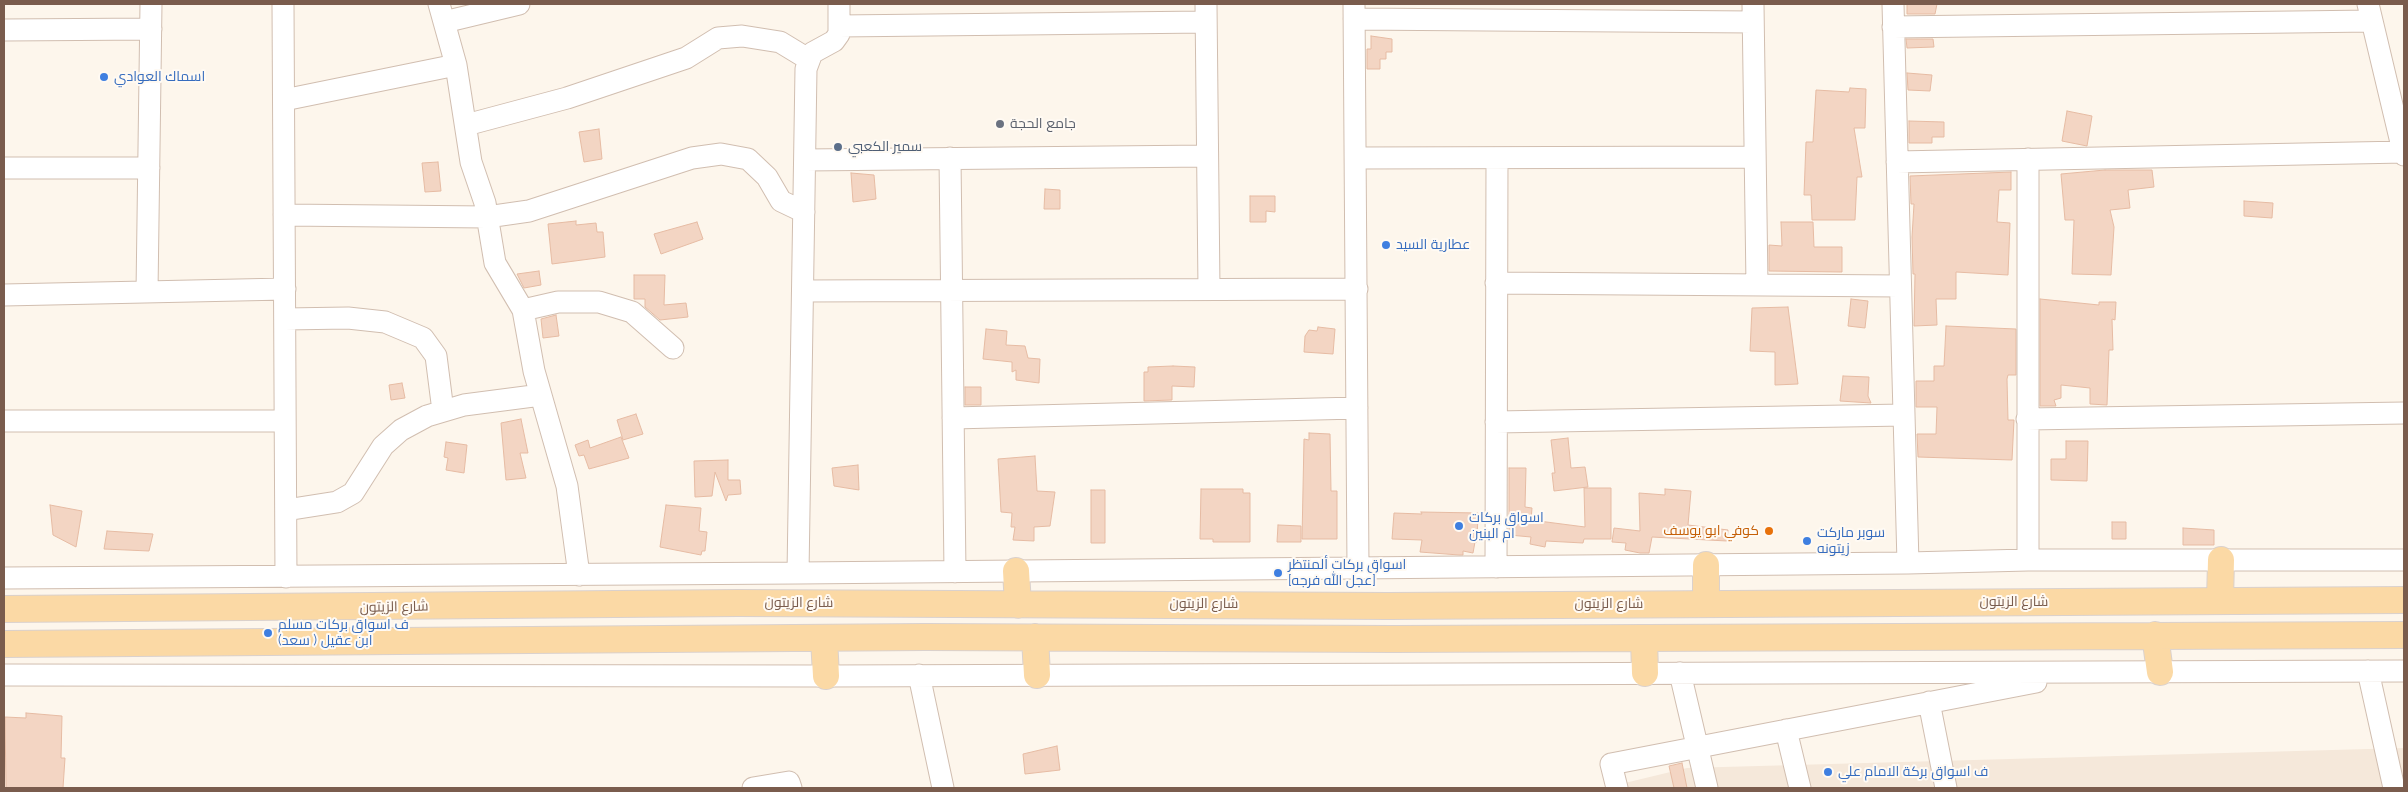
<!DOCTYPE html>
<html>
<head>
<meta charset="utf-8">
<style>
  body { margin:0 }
  #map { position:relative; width:2408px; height:792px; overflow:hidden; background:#fdf6ec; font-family:Raleway,sans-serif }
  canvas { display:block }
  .frame { position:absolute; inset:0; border:5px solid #7a5c4d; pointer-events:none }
</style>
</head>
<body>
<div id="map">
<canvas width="2408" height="792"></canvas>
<div class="frame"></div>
</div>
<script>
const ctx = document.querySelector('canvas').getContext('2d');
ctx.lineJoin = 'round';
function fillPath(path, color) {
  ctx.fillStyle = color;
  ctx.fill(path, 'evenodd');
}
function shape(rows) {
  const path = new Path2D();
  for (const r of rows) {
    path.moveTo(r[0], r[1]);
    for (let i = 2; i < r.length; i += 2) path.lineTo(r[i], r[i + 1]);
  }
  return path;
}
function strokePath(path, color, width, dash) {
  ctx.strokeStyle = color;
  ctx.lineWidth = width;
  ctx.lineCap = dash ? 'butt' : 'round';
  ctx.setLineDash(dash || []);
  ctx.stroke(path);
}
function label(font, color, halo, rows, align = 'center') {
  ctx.font = font + ' Raleway,Cairo,sans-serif';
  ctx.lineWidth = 4;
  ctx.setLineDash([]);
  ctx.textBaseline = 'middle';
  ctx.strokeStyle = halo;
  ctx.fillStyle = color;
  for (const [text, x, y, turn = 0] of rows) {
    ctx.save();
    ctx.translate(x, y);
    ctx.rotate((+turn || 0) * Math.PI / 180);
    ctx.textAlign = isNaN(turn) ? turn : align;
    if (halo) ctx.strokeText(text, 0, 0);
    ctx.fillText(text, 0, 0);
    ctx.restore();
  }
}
const residential = shape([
  [2404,748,2404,788,1604,788,1687,768]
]);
const building = shape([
  [1907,4,1937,4,1935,14,1907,14,1907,4],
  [1371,36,1392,39,1392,52,1386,52,1386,59,1380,59,1380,69,1367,69,1367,49,1371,49,1371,36],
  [1906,39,1933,39,1934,47,1907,48,1906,39],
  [1907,73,1932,75,1930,91,1908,90,1907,73],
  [1850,88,1866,89,1865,128,1854,128,1862,177,1857,177,1855,220,1812,220,1811,195,1804,195,1806,142,1813,142,1816,90,1849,92,1850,88],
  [2067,111,2092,116,2087,146,2062,141,2067,111],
  [1909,121,1944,122,1944,137,1932,137,1932,143,1909,143,1909,121],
  [599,129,602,159,584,162,579,132,599,129],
  [438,162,441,191,425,192,422,163,438,162],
  [2105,170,2152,170,2154,187,2128,190,2130,208,2110,210,2114,227,2111,275,2072,274,2074,220,2065,220,2061,174,2105,170],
  [2011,172,2011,190,1999,190,1997,222,2010,223,2008,275,1956,272,1956,299,1936,299,1937,325,1914,326,1915,274,1913,274,1912,237,1914,204,1911,204,1910,176,2011,172],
  [851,173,874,175,876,199,853,202,851,173],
  [1045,189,1060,190,1060,209,1044,209,1045,189],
  [1250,196,1275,196,1275,212,1266,211,1266,222,1250,222,1250,196],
  [2244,201,2273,203,2272,218,2244,216,2244,201],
  [576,221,576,225,596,223,597,232,603,232,605,257,552,264,548,224,576,221],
  [697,222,703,239,661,254,654,234,697,222],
  [1781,222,1813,222,1814,247,1842,247,1842,272,1769,271,1769,245,1782,246,1781,222],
  [539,271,541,285,524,288,517,274,539,271],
  [634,275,665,275,664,305,686,303,688,317,660,320,645,307,645,299,634,299,634,275],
  [1851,299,1868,301,1865,328,1848,326,1851,299],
  [2040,299,2099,305,2099,302,2116,302,2115,320,2112,319,2113,350,2109,350,2107,405,2090,404,2090,388,2061,385,2061,398,2054,400,2056,406,2040,406,2040,299],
  [1788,307,1798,384,1775,385,1775,352,1750,351,1752,308,1788,307],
  [556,315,559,336,543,338,541,319,556,315],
  [1946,326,2016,329,2016,375,2008,375,2007,379,2008,420,2014,420,2012,460,1918,457,1917,434,1936,434,1937,407,1916,407,1916,381,1934,381,1934,366,1944,366,1946,326],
  [1318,327,1335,329,1333,354,1304,352,1305,336,1309,330,1317,331,1318,327],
  [986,329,1007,331,1006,345,1025,346,1028,358,1040,359,1039,383,1016,380,1016,370,1012,372,1012,362,983,359,986,329],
  [1173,366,1195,367,1194,387,1172,386,1172,400,1144,401,1144,372,1148,372,1148,367,1173,366],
  [1843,376,1869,377,1868,396,1871,403,1840,401,1843,376],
  [402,383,405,398,391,400,389,385,402,383],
  [965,387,981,387,981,405,965,405,965,387],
  [636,414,643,434,623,440,617,420,636,414],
  [521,419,528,453,520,453,526,478,506,480,501,423,521,419],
  [1309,433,1330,434,1331,491,1337,491,1337,539,1302,539,1304,439,1309,440,1309,433],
  [621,437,629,458,589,469,584,455,579,456,575,445,588,440,590,448,621,437],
  [1568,438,1571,468,1585,467,1588,487,1554,491,1552,473,1555,473,1551,440,1568,438],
  [2066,441,2088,441,2087,481,2051,480,2051,459,2066,459,2066,441],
  [446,442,467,445,464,473,446,470,448,458,444,457,446,442],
  [1035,456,1037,491,1055,492,1050,526,1034,527,1034,541,1013,540,1015,527,1011,527,1012,513,1001,512,998,459,1035,456],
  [728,460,728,480,740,480,741,494,728,495,726,501,715,472,712,496,695,497,694,461,728,460],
  [858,465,859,490,834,486,832,468,858,465],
  [1509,468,1526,468,1525,507,1532,508,1531,520,1585,527,1584,488,1611,488,1611,539,1584,539,1583,543,1546,541,1545,547,1530,544,1531,537,1509,535,1509,468],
  [1201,489,1243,489,1243,493,1250,493,1250,542,1213,542,1213,539,1200,539,1201,489],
  [1665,489,1691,491,1688,525,1728,530,1727,541,1652,537,1649,553,1640,553,1625,550,1626,543,1612,542,1614,528,1640,531,1639,493,1665,495,1665,489],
  [1091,490,1105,490,1105,543,1091,543,1091,490],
  [50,505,82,511,76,547,53,535,50,505],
  [666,505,701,508,699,531,707,532,705,551,702,551,701,555,660,547,666,505],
  [1421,512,1478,513,1477,542,1475,542,1473,553,1463,551,1463,555,1459,555,1420,552,1422,540,1392,539,1394,513,1422,514,1421,512],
  [2112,522,2126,522,2126,539,2112,539,2112,522],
  [1278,525,1301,526,1301,542,1277,542,1278,525],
  [2183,528,2214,530,2214,545,2183,545,2183,528],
  [107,531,153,534,149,551,104,549,107,531],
  [26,713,62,716,61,758,65,758,63,788,6,788,5,717,26,718,26,713],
  [1057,746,1060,770,1025,774,1023,754,1057,746],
  [1682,763,1687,788,1674,788,1669,766,1682,763]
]);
const minor = shape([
  [283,4,286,577],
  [439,4,456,65,471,162,485,203,495,263,523,310,534,371,567,486,579,575],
  [1206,4,1209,289],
  [1354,4,1358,568],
  [1753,4,1757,285],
  [1893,4,1908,563],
  [2368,4,2404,155],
  [1354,19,1753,22],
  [444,22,519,4],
  [839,26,1206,22],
  [1893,27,2372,21],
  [4,30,151,29],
  [284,100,456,65],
  [466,125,567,98,686,58,718,38,742,36,780,42,808,59],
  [950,158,955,572],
  [1356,158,1755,157],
  [2028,159,2028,560],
  [805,160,1207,156],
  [1897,162,2404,152],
  [4,168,149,168],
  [284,215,487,217,529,211,692,158,721,154,748,159,767,177,781,201,804,212],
  [1496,283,1900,286],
  [803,291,1357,289],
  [147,292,151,4],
  [4,295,285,289],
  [523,310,558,302,599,302,632,312,673,348],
  [285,319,348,318,385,322,423,338,436,356,443,411],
  [953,418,1357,408],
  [2027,419,2404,413],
  [4,421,285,421],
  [1496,422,1904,415],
  [286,510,337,502,353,493,383,446,401,430,427,416,464,405,541,395],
  [1496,567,1497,158],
  [798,573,806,69,812,53,834,41,839,34,839,4],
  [4,578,798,573,1908,563,2028,560,2404,560],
  [2368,671,2394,788],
  [1680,673,1707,788],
  [4,675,826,676,2404,671],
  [919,675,943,788],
  [1929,702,1946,788],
  [1786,730,1800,788],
  [753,788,789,782,791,788],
  [1617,788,1611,764,2036,682]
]);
const major = shape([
  [1016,571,1018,605],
  [2220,601,2221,560],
  [1706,603,1706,565],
  [4,609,738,603,1389,606,2404,600],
  [2155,635,2160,672],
  [1035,637,1037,675],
  [824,638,826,676],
  [1644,638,1645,673],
  [4,644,925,637,1393,639,2404,635]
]);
const markers = [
  [104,77,5,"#3f7fe0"],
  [1000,124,5,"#6b7280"],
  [838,147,5,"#5c6f8a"],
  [1386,245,5,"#3f7fe0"],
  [1459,526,5,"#3f7fe0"],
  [1769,531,5,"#e8710a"],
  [1807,541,5,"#3f7fe0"],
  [1278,573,5,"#3f7fe0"],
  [268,633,5,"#3f7fe0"],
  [1828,772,5,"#3f7fe0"]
];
const shopNames = [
  ["اسماك العوادي",114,77],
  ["عطارية السيد",1396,245],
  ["اسواق بركات",1469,518],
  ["ام البنين",1469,534],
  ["سوبر ماركت",1817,533],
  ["زيتونه",1817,549],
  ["اسواق بركات ألمنتظر",1288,565],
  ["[عجل الله فرجه]",1288,581],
  ["ف اسواق بركات مسلم",278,625],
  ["ابن عقيل ( سعد)",278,641],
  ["ف اسواق بركة الامام علي",1838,772]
];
const worshipNames = [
  ["جامع الحجة",1010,124]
];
const serviceNames = [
  ["سمير الكعبي",848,147]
];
const foodNames = [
  ["كوفي ابو يوسف",1759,531]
];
const streetNames = [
  ["شارع الزيتون",2014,602],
  ["شارع الزيتون",799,603],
  ["شارع الزيتون",1204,604],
  ["شارع الزيتون",1609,604],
  ["شارع الزيتون",394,607,-1]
];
fillPath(residential, '#f5e8da');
fillPath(building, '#f3d5c3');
strokePath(building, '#e6bba3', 1);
strokePath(minor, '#d1beb0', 23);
strokePath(major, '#dad1cd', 28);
strokePath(minor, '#fff', 21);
strokePath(major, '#fbd9a5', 26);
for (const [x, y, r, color] of markers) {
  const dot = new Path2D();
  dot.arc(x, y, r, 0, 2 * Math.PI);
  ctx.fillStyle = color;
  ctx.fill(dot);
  strokePath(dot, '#fffaf3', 2);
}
label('14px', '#366cbe', '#fffaf3', shopNames, 'left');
label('14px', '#5b616d', '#fffaf3', worshipNames, 'left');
label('14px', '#4e5e75', '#fffaf3', serviceNames, 'left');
label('14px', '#c56008', '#fffaf3', foodNames, 'right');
label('14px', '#7a5c4d', '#fffaf3', streetNames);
</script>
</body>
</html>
